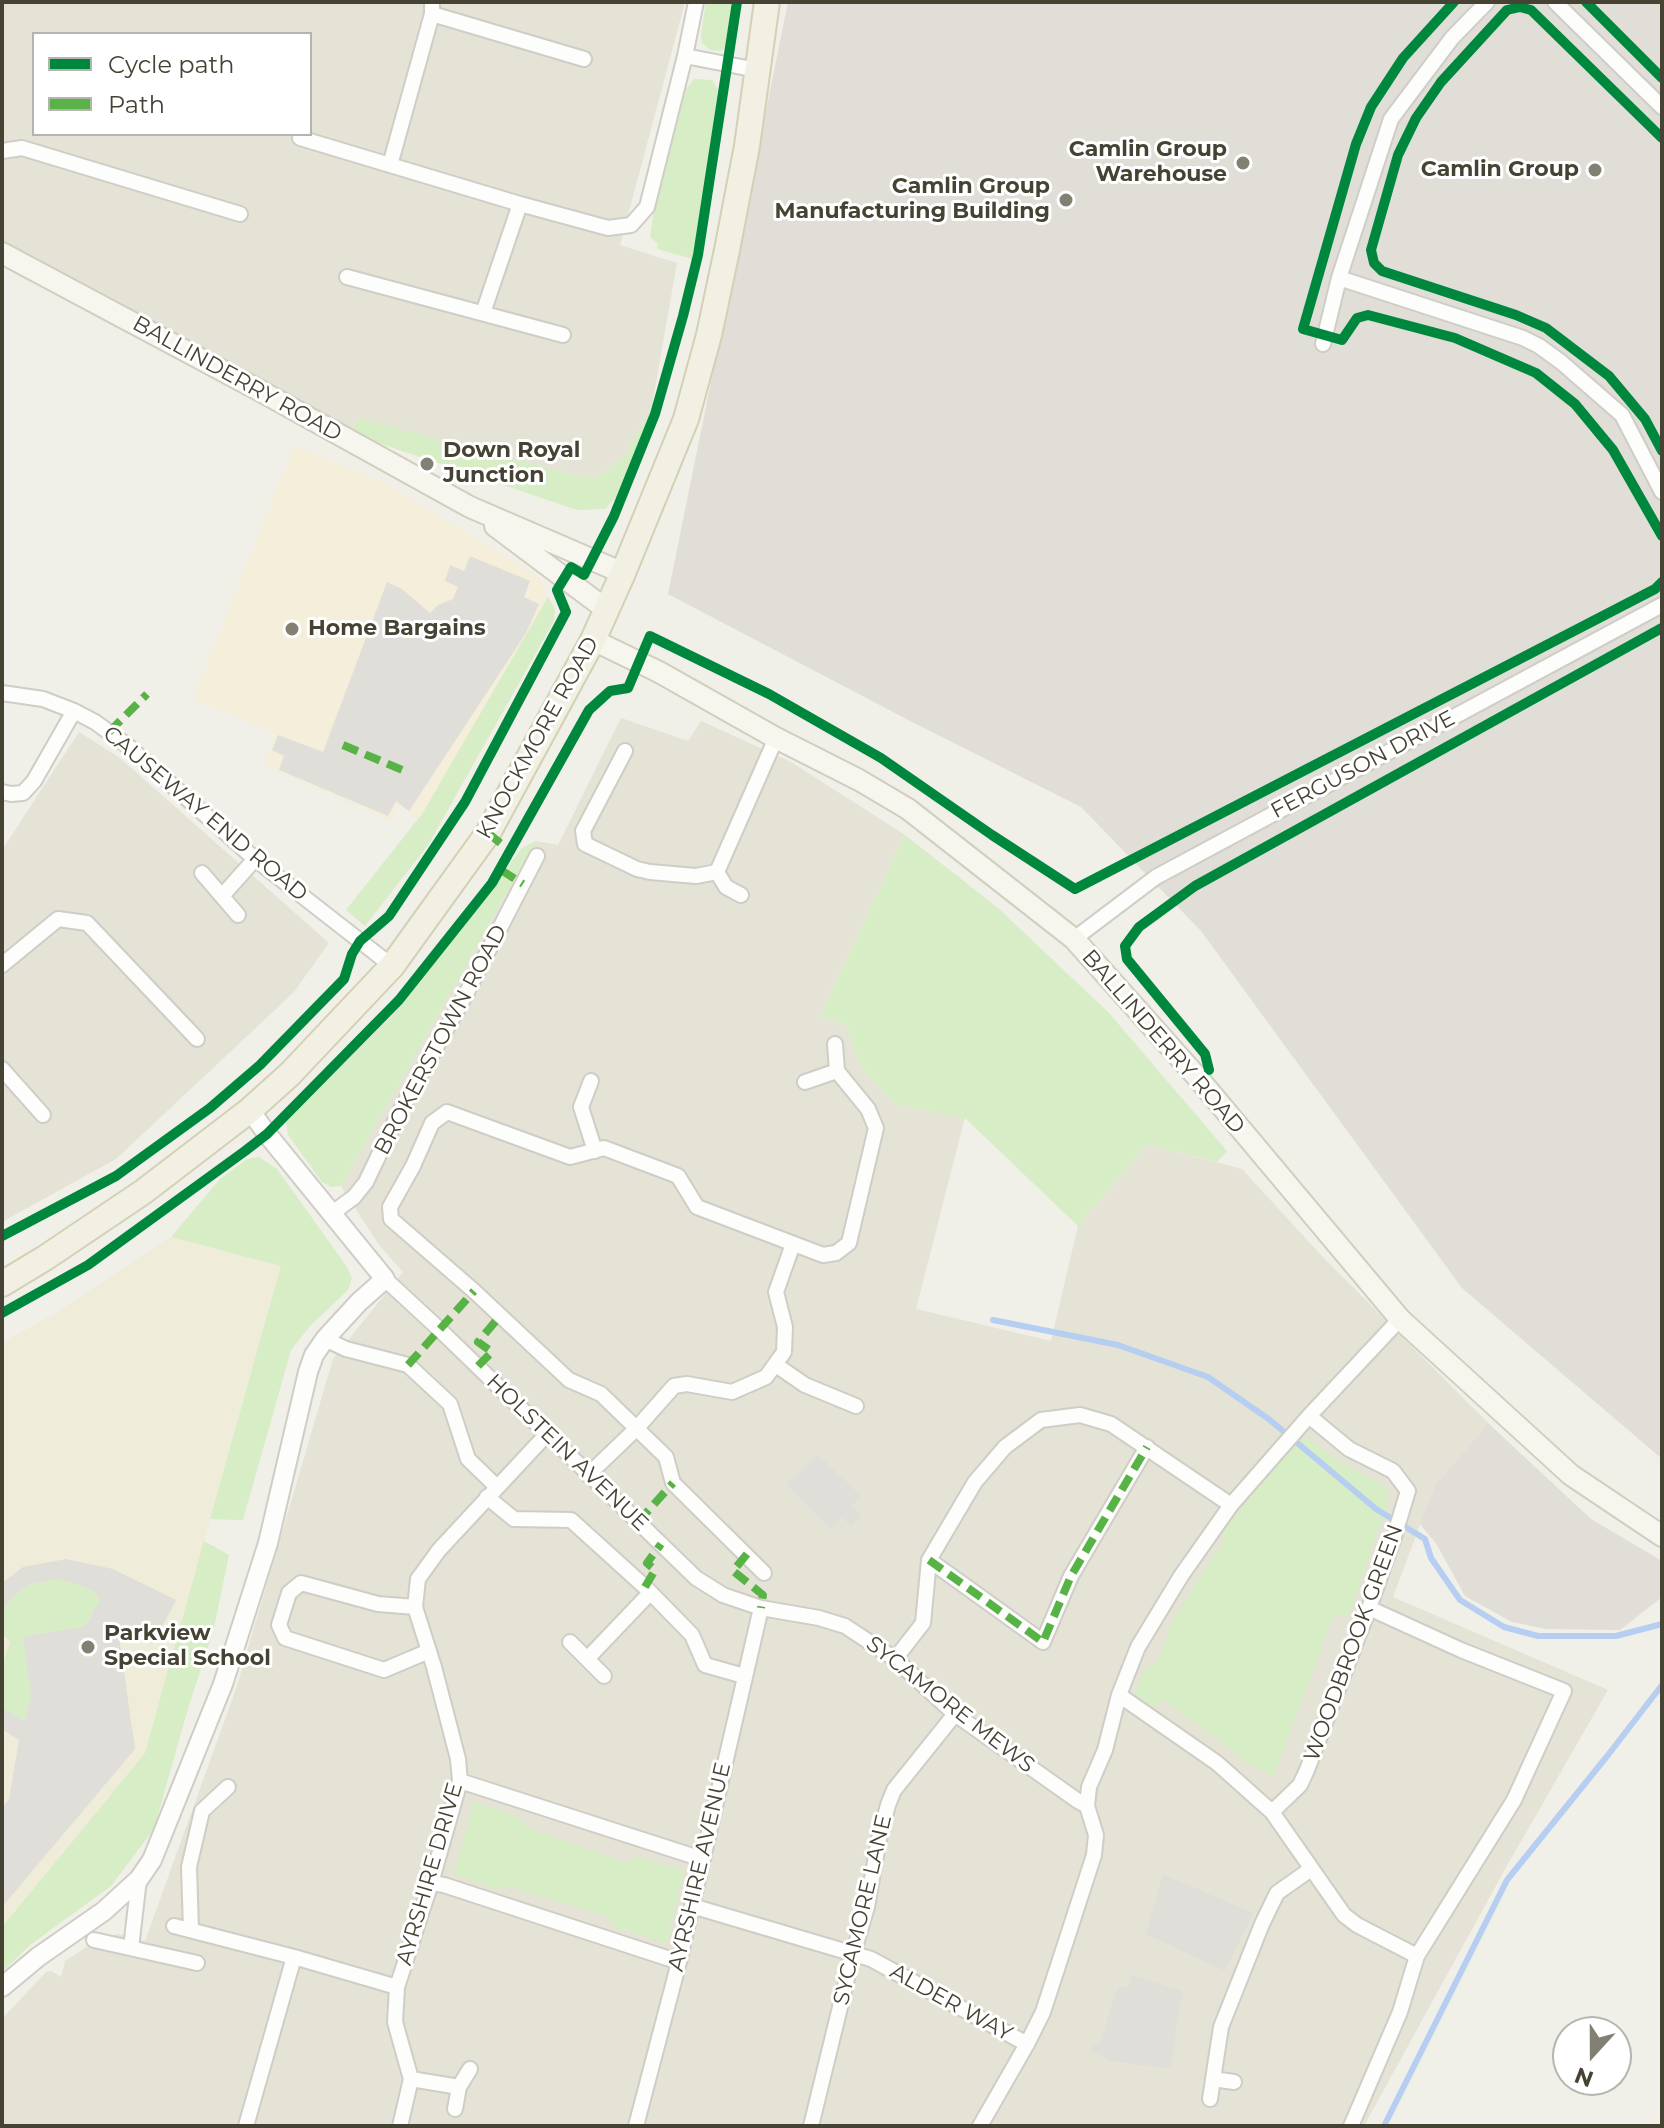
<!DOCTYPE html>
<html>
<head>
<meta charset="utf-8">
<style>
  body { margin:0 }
  #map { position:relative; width:1664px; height:2128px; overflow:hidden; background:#f0efe8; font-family:Montserrat,sans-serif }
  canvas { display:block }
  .frame { position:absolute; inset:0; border:4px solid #464334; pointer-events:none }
  .legend { position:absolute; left:32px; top:32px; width:280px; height:104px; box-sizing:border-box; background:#fff; border:2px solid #b5b4ae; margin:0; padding:10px 14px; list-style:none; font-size:24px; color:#464334 }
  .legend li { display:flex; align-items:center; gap:16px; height:40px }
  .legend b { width:40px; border:2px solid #b5b4ae }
  .north { position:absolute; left:1552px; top:2016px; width:80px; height:80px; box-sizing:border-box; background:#fff; border:2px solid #b5b4ae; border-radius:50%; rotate:201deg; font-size:22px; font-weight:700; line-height:32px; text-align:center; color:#464334 }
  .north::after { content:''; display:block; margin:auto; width:28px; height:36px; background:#827f73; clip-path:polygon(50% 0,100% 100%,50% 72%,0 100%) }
</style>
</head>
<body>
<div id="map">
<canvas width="1664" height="2128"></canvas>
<div class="frame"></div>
<ul class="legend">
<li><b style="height:10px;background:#00873e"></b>Cycle path</li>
<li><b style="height:10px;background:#57b346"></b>Path</li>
</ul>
<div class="north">N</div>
</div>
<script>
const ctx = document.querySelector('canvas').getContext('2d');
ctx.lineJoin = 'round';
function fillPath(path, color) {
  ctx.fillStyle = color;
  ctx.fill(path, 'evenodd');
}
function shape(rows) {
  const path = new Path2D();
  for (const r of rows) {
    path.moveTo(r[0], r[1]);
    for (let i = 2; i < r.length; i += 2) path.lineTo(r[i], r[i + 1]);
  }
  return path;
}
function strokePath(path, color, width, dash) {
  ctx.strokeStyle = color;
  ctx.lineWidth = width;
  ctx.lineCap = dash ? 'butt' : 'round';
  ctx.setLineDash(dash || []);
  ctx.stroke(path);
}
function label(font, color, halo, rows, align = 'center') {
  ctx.font = font + ' Montserrat,sans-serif';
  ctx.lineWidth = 6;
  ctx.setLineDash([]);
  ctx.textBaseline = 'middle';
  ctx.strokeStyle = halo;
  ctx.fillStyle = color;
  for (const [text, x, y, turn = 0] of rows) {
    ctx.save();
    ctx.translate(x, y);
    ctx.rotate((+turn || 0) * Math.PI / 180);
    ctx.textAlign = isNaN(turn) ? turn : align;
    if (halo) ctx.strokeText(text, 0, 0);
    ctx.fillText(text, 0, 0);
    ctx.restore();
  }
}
const residential = shape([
  [2,2,685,2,620,245,677,263,652,405,626,454,599,477,574,475,358,419,352,434,2,242],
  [34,34,310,34,310,134,34,134],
  [621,718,688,741,701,721,791,762,905,835,820,1016,846,1025,860,1066,895,1104,965,1117,916,1309,1051,1341,1078,1226,1147,1144,1242,1169,1320,1254,1488,1423,1435,1485,1393,1597,1608,1690,1504,1871,1364,2126,2,2126,2,2019,46,1972,51,1971,61,1977,65,1961,88,1946,118,1934,145,1941,236,1689,333,1359,403,1272,379,1245,341,1186,536,841,558,845],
  [79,732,120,758,329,943,294,992,116,1159,2,1222,2,850]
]);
const commercial = shape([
  [294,446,385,483,539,577,548,597,422,814,417,819,398,804,391,821,268,767,265,760,276,734,193,699]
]);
const industrial = shape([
  [788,2,1662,2,1662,1459,1462,1288,1201,931,1081,807,914,723,668,594],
  [1488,1423,1591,1519,1662,1561,1662,1597,1620,1630,1546,1629,1512,1622,1465,1596,1437,1545,1420,1524,1435,1485]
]);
const education = shape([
  [171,1237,282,1266,145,1753,2,1927,2,1343,59,1311]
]);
const green = shape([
  [706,2,732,2,725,48,721,51,710,50,702,43,701,34],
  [694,79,712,80,718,90,697,235,692,259,657,249,658,244,650,237,653,217,686,89],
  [652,405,636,457,617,496,605,509,577,510,352,434,358,418,574,475,599,477,626,454],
  [548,597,555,609,554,621,428,845,365,926,346,910,422,814],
  [905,835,998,908,1109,1013,1227,1151,1217,1162,1147,1144,1078,1226,965,1118,895,1104,860,1066,846,1025,820,1016],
  [536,841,341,1186,331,1187,322,1182,288,1135,286,1122,402,1005,522,848],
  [259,1157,277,1169,347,1267,352,1278,348,1290,310,1326,291,1350,243,1520,210,1519,281,1266,171,1237,220,1179,247,1159],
  [1306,1437,1339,1461,1387,1488,1388,1502,1349,1615,1333,1616,1274,1776,1244,1762,1237,1754,1164,1700,1151,1707,1135,1693,1144,1668,1157,1664,1172,1623,1197,1581,1224,1542,1223,1531,1296,1442],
  [204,1541,229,1555,214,1628,187,1712,154,1829,111,1886,30,1945,2,1972,2,1927,145,1753],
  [59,1579,82,1586,94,1592,100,1600,85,1626,23,1637,31,1697,25,1721,2,1708,2,1666,10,1642,2,1633,2,1612,9,1600,28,1585],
  [474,1802,521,1818,525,1827,628,1863,637,1857,684,1871,667,1943,616,1928,607,1916,507,1886,497,1890,454,1874]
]);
const parking = shape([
  [470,556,530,581,524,597,539,604,526,633,409,811,396,801,388,816,279,770,284,756,272,750,278,735,323,752,387,582,402,589,430,613,438,605,453,599,458,587,445,581,450,565,464,571],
  [817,1454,861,1496,852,1505,861,1515,851,1526,842,1517,831,1528,787,1485],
  [66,1559,113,1569,176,1600,153,1644,111,1623,105,1638,119,1637,135,1749,2,1907,2,1808,9,1799,19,1740,2,1729,2,1708,25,1721,31,1697,23,1637,85,1626,100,1600,94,1592,82,1586,59,1579,28,1585,9,1600,2,1612,2,1583,23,1567],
  [1163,1874,1253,1913,1225,1971,1146,1934],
  [1132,1975,1183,1991,1179,2008,1171,2069,1110,2061,1090,2050,1101,2040,1118,1986,1128,1988]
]);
const stream = shape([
  [993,1320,1118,1345,1208,1377,1270,1420,1376,1509,1425,1539,1431,1558,1460,1600,1504,1627,1538,1636,1616,1636,1662,1624],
  [1384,2126,1507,1880,1608,1755,1662,1685]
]);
const minor = shape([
  [1555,2,1662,107],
  [432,14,584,59],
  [685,56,757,70],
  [300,138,520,204,608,228,631,225,647,207,685,56,696,2],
  [2,151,22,148,240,214],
  [390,165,432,14,432,2],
  [347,277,563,335],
  [1339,278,1523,338,1539,346,1561,362,1622,415,1662,492],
  [483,313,520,204],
  [1323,344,1339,278,1391,119,1452,38,1487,2],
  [2,693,43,699,74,711,95,722,128,746,255,859,392,966],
  [625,751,583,831,585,844,637,869,650,872,696,876,717,872,776,738],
  [2,792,11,794,23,793,34,781,74,711],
  [717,872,726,887,741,895],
  [202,873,238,915],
  [222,896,255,859],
  [1074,939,1156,877,1662,605],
  [2,965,58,919,87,923,197,1039],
  [2,1069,43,1115],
  [591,1081,581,1107,595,1151],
  [805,1082,837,1071],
  [331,1214,354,1197,366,1182,398,1115,467,992,537,856],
  [385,1279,439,1329,696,1578,723,1595,761,1608,819,1618,845,1626,895,1659,955,1714,1078,1801,1087,1806],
  [325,1339,346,1349,408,1365,450,1404,468,1459,497,1487],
  [776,1365,805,1385,856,1406],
  [588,1475,636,1429,674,1386,687,1384,732,1392,766,1377,784,1352,785,1327,776,1292,793,1244],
  [487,1497,514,1519,571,1520,645,1587,692,1635,705,1665,744,1676],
  [929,1560,1043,1642,1071,1576,1147,1447],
  [764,1573,673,1483,666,1457,601,1394,569,1380,474,1291,391,1219,390,1207,413,1166,432,1123,447,1112,570,1157,604,1148,678,1176,697,1207,823,1255,836,1253,849,1243,876,1128,868,1109,837,1071,835,1044],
  [415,1607,378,1604,301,1583,289,1593,279,1625,285,1638,384,1670,429,1651],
  [570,1642,604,1676],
  [587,1659,650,1593],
  [895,1659,923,1623,929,1560,975,1482,1005,1447,1041,1420,1080,1415,1111,1424,1231,1505],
  [1119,1695,1217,1763,1272,1812,1344,1915,1357,1925,1417,1956],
  [460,1781,702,1859],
  [1272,1812,1300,1785,1307,1770,1369,1608,1394,1537,1408,1491,1393,1471,1349,1449,1309,1416],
  [431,1883,444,1885,679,1962],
  [692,1906,871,1959,1027,2044],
  [174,1926,294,1957,397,1987],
  [191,1930,189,1867,202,1811,228,1787],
  [94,1940,197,1963],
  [131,1948,139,1879],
  [411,2079,459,2087],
  [1213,2079,1234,2082],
  [1210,2099,1221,2027,1262,1924,1277,1893,1311,1869],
  [455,2109,459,2087,470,2069],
  [246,2126,294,1957],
  [400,2126,411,2079,395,2022,397,1987,431,1883,460,1781,458,1759,434,1667,415,1607,418,1579,439,1550,547,1434],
  [636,2126,679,1962,761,1608],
  [811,2126,853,1954,867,1907,879,1839,888,1805,894,1790,955,1714],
  [980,2126,1027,2044,1043,2012,1094,1855,1096,1835,1087,1806,1089,1787,1105,1750,1119,1695,1138,1647,1181,1576,1231,1505,1309,1416,1400,1319],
  [1351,2126,1400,2012,1417,1956,1514,1800,1564,1691,1461,1650,1369,1608]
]);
const tertiary = shape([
  [2,1987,38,1957,104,1911,139,1879,152,1860,223,1684,268,1543,308,1372,314,1355,325,1339,359,1302,385,1279,267,1134,250,1110]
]);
const secondary = shape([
  [2,253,255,388,470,507,623,573],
  [495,526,607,610],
  [593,640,659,672,776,738,859,780,908,809,1074,939,1198,1078,1400,1319,1571,1475,1662,1536]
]);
const primary = shape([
  [2,1284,45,1258,143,1192,250,1110,290,1074,392,966,488,833,593,640,623,573,686,419,709,335,727,250,747,146,767,2]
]);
const quiet = shape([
  [109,732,147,694],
  [343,745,407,772],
  [488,833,511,852],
  [501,870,523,884],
  [408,1365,474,1291],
  [478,1366,492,1352,478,1342,500,1316],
  [638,1522,673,1483],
  [747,1554,733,1571,763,1595,761,1608],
  [929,1560,1043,1642,1071,1576,1147,1447],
  [645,1587,655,1570,647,1563,661,1544]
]);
const cycleway = shape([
  [1454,2,1403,58,1371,107,1356,144,1303,329,1342,340,1357,318,1368,315,1455,338,1536,373,1575,404,1613,450,1662,536],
  [1586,2,1662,78],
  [1662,138,1531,10,1520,7,1507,10,1441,82,1416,118,1398,155,1371,250,1374,263,1382,271,1516,315,1546,328,1609,376,1645,419,1662,451],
  [1209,1070,1205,1054,1127,959,1125,946,1139,927,1195,886,1662,628],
  [2,1236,116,1176,210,1108,260,1065,344,979,352,954,360,941,389,916,465,802,566,612,557,590,571,567,584,575,614,516,655,414,683,316,698,255,737,2],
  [2,1313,88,1265,245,1151,267,1134,399,1000,492,883,589,710,610,691,628,688,650,636,769,694,881,758,992,835,1075,889,1655,589,1662,582]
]);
const markers = [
  [1243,163,8,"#827f73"],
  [1595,170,8,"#827f73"],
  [1066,200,8,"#827f73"],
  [427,464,8,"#827f73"],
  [292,629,8,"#827f73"],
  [88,1647,8,"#827f73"]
];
const poiNames = [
  ["Camlin Group",1227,150],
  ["Warehouse",1227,175],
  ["Camlin Group",1579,170],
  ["Camlin Group",1050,187],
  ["Manufacturing Building",1050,212],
  ["Down Royal",443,451,"left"],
  ["Junction",443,476,"left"],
  ["Home Bargains",308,629,"left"],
  ["Parkview",104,1634,"left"],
  ["Special School",104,1659,"left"]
];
const streetNames = [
  ["BALLINDERRY ROAD",237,379,29],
  ["KNOCKMORE ROAD",538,738,-61],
  ["FERGUSON DRIVE",1363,765,-28],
  ["CAUSEWAY END ROAD",205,814,40],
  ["BROKERSTOWN ROAD",441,1040,-62],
  ["BALLINDERRY ROAD",1163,1042,49],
  ["HOLSTEIN AVENUE",567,1453,44],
  ["WOODBROOK GREEN",1354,1643,-70],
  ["SYCAMORE MEWS",950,1705,38],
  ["AYRSHIRE AVENUE",700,1867,-77],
  ["AYRSHIRE DRIVE",430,1874,-74],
  ["SYCAMORE LANE",863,1910,-77],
  ["ALDER WAY",951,2003,29]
];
fillPath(residential, '#e5e3d5');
fillPath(commercial, '#f4eeda');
fillPath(industrial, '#e0ded6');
fillPath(education, '#efedda');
fillPath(green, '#d6edc6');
fillPath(parking, '#dfded8');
strokePath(stream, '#b6cef1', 6);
strokePath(minor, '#cecdc6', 18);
strokePath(tertiary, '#cecdc6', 22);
strokePath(secondary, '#d0cebf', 24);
strokePath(primary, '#d4d0b4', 28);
strokePath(minor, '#fdfdfc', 14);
strokePath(tertiary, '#fdfdfc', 18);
strokePath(secondary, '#f6f6ee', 20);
strokePath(primary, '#f1f0e3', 24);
strokePath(quiet, '#57b346', 8, [16, 8]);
strokePath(cycleway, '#00873e', 10);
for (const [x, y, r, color] of markers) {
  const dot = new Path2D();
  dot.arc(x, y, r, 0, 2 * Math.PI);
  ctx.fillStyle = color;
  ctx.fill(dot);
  strokePath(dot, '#fff', 3);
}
label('bold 22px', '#464334', '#fff', poiNames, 'right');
label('22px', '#464334', '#fff', streetNames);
</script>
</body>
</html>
